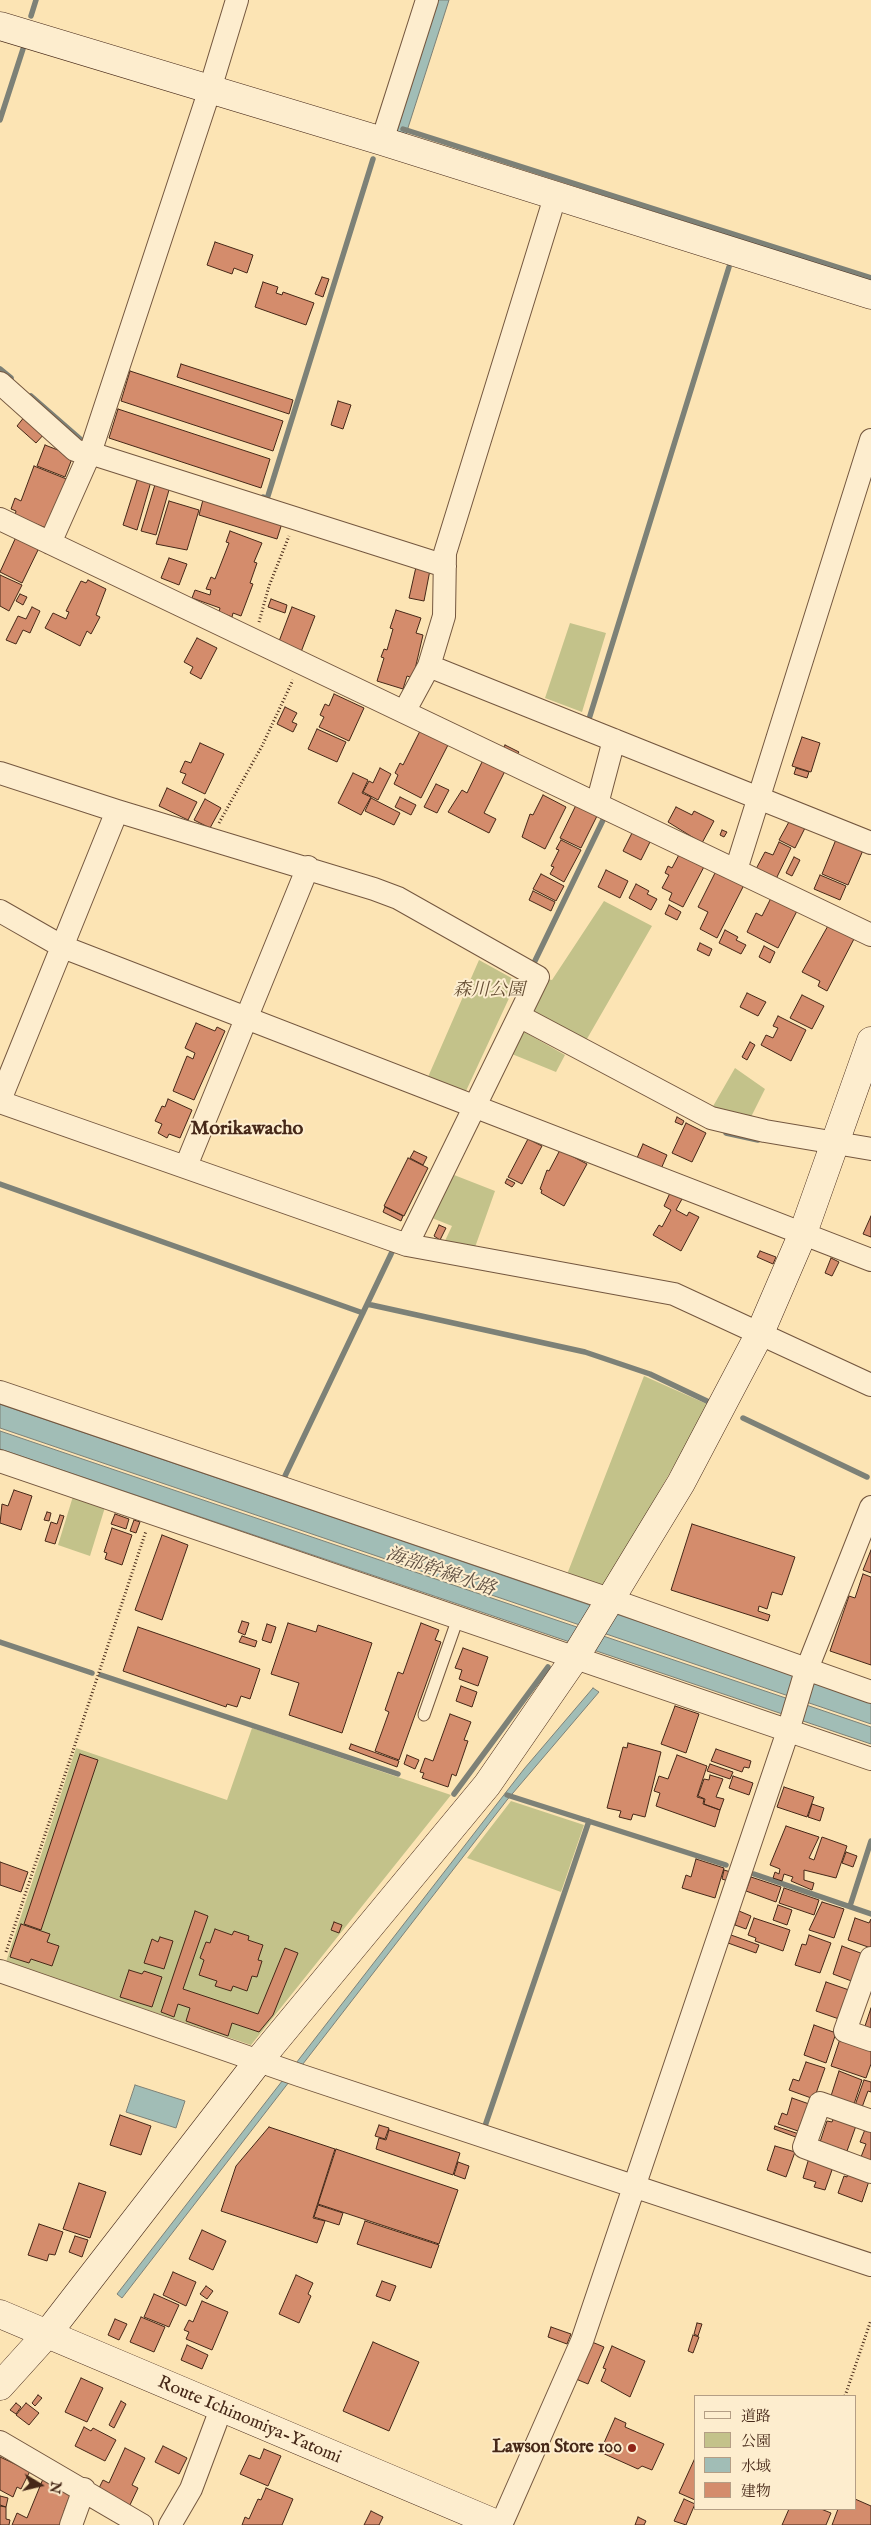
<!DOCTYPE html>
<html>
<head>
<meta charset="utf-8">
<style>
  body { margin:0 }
  #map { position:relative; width:871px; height:2525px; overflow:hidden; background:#fce4b4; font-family:"IM FELL English","Noto Serif JP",serif }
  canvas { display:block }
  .legend { position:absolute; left:694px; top:2395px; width:162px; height:115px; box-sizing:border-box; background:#fdedce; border:1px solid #b49e85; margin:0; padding:6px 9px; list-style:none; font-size:15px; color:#462818 }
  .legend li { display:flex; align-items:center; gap:10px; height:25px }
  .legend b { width:25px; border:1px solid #b49e85 }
  .north { position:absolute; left:15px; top:2460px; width:50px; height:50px; -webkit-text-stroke:4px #fdedce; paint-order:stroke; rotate:99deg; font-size:14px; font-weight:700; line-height:20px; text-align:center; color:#462818 }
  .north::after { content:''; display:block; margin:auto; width:18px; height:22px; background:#462818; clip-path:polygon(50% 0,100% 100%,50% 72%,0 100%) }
</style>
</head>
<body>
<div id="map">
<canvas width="871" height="2525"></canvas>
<ul class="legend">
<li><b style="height:6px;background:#fdedce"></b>道路</li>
<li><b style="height:14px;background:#c3c28a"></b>公園</li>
<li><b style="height:14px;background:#a1bdb6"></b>水域</li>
<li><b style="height:14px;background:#d48c6c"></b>建物</li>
</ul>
<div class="north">N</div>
</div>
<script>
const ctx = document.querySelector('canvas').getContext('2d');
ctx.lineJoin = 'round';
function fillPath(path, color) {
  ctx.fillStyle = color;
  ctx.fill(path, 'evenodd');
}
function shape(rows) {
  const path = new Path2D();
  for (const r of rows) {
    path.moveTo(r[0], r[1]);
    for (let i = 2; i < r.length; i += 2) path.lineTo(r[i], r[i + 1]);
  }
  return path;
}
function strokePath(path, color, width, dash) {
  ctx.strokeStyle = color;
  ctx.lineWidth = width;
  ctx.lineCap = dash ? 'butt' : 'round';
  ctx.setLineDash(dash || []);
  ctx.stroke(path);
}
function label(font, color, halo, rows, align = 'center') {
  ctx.font = font + ' "IM FELL English","Noto Serif JP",serif';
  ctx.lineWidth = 4;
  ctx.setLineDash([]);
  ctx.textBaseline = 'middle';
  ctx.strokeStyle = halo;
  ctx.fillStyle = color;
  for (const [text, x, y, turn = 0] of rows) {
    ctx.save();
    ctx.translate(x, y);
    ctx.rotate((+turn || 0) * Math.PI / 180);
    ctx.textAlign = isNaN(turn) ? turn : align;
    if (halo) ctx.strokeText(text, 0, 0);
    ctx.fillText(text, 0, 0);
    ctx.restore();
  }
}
const green = shape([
  [570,623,606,633,582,712,545,698],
  [604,901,652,926,584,1044,529,1015,543,978,552,980],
  [479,960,517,981,466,1091,428,1077],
  [519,1029,565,1055,556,1072,507,1052],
  [735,1068,765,1089,750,1119,712,1108],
  [449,1173,495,1191,474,1250,443,1245,452,1226,427,1216],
  [644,1376,709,1405,601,1592,566,1577],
  [74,1493,106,1504,90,1556,58,1545],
  [252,1728,451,1795,251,2045,6,1962,76,1748,227,1800],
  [511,1801,584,1825,561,1892,467,1858]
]);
const water = shape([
  [437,0,449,0,406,134,397,131,437,0],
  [0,1404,871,1701,871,1724,0,1428,0,1404],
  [0,1431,871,1727,871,1744,0,1449,0,1431],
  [593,1688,599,1692,507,1800,122,2298,117,2294,524,1769,593,1688],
  [135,2085,185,2101,176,2128,126,2112,135,2085]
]);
const stream = shape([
  [31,16,36,0],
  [0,120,23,49],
  [403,129,871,278],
  [0,369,11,378],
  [31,396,86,444],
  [263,497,267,499,373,159],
  [589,719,729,267],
  [532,967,604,818],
  [726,1133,758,1140],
  [0,1184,363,1313],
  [367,1304,585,1352,650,1374,709,1402],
  [743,1418,867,1477],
  [285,1476,392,1252],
  [0,1642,92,1673],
  [101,1675,398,1774],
  [454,1794,548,1667],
  [507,1795,726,1865],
  [754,1874,871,1914],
  [850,1906,871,1841],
  [485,2126,589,1821]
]);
const building = shape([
  [215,242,253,255,247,273,234,268,232,274,207,265,215,242],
  [322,277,329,279,323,297,315,294,322,277],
  [263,282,278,287,276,293,282,295,283,292,314,303,306,325,255,307,263,282],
  [181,364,293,400,289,414,177,377,181,364],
  [130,371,283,421,273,451,121,401,130,371],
  [338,401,351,405,343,429,331,425,338,401],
  [118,409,270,459,261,488,109,438,118,409],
  [25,416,45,433,36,443,17,426,25,416],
  [45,445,73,456,65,477,37,466,45,445],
  [34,466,69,480,49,529,15,516,16,511,11,509,15,498,21,501,34,466],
  [139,474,152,478,137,530,123,525,139,474],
  [157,478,171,483,156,535,141,531,157,478],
  [204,496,283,520,277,539,199,515,204,496],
  [169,501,199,510,187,550,156,544,169,501],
  [230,531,262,543,254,562,257,563,250,583,253,584,241,616,233,613,232,617,219,612,220,608,192,598,195,590,210,595,211,590,206,589,211,577,215,579,229,543,226,542,230,531],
  [16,537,39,548,22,583,0,572,16,537],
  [169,558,187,564,179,585,161,578,169,558],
  [416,567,430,570,424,601,409,598,416,567],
  [0,575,22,585,9,611,0,606,0,575],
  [88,580,106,589,96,615,100,617,91,634,87,631,80,646,45,628,53,613,66,619,69,612,66,611,81,581,86,583,88,580],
  [20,594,27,597,23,605,16,601,20,594],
  [271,599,287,605,285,613,268,607,271,599],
  [32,607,40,611,30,633,23,630,16,644,6,640,18,616,26,619,32,607],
  [292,607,315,616,301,652,278,644,292,607],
  [396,610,421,618,416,633,423,635,413,678,407,676,403,689,377,681,384,658,381,657,384,649,387,650,393,629,390,628,396,610],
  [197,638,217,648,201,679,190,673,193,667,184,662,197,638],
  [334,694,364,708,349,741,319,727,324,717,320,715,325,704,329,706,334,694],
  [285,707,297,713,292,722,297,724,293,732,277,724,285,707],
  [317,729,346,742,337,762,308,749,317,729],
  [420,731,448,745,421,798,394,784,398,775,395,773,400,763,403,765,420,731],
  [802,737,820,743,811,772,792,766,802,737],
  [200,743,224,754,205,794,182,783,186,774,180,772,185,761,191,763,200,743],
  [505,745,519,752,516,756,503,749,505,745],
  [483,760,505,771,484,813,496,819,489,833,448,812,462,790,467,793,483,760],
  [380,768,391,774,378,800,363,792,369,781,373,783,380,768],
  [796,768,809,772,807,778,794,774,796,768],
  [353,773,368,780,362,793,371,797,361,815,338,803,353,773],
  [436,784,449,790,437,813,424,807,436,784],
  [167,788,197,802,188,820,159,806,167,788],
  [543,795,566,807,545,849,522,837,530,814,533,815,543,795],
  [400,797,416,805,411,815,395,807,400,797],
  [371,798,400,813,394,825,365,811,371,798],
  [205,799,221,808,210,828,194,820,205,799],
  [578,801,599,812,581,848,560,838,578,801],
  [676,807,692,815,694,811,714,821,702,843,668,822,676,807],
  [790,820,805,828,795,848,779,840,790,820],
  [722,830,727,832,724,837,720,835,722,830],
  [633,831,651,840,641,860,623,851,633,831],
  [837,837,864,848,848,885,822,874,837,837],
  [561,840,581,850,564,882,550,874,554,867,551,866,559,850,556,849,561,840],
  [779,842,791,848,776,879,756,869,765,852,773,855,779,842],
  [682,849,707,861,683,907,669,900,672,893,662,888,669,875,665,873,668,866,672,868,682,849],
  [794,857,800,860,792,876,786,873,794,857],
  [717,869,745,883,717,938,700,929,708,912,698,907,717,869],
  [606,870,628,881,620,898,598,887,606,870],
  [541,874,564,886,556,901,533,889,541,874],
  [820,875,846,886,840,900,814,889,820,875],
  [636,884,649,891,647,894,657,899,651,910,629,898,636,884],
  [533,891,555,902,551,911,529,900,533,891],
  [772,896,798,909,778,948,747,932,756,913,762,916,772,896],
  [669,905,681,912,677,920,665,914,669,905],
  [829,924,855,937,827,991,818,986,820,981,802,972,829,924],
  [725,930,738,937,736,940,746,945,741,954,719,943,725,930],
  [700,943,712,949,709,956,697,950,700,943],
  [764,946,775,952,770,963,759,957,764,946],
  [747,993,766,1002,758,1016,740,1007,747,993],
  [802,995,824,1006,812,1029,790,1018,802,995],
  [778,1016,806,1030,791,1061,761,1045,766,1035,773,1038,778,1028,773,1026,778,1016],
  [196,1023,215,1031,217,1027,225,1031,194,1100,173,1091,187,1056,193,1059,195,1053,185,1048,196,1023],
  [750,1042,755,1045,747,1060,742,1057,750,1042],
  [168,1099,192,1110,180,1138,169,1134,167,1138,158,1133,162,1124,155,1121,162,1106,165,1107,168,1099],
  [677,1117,684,1121,682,1125,675,1122,677,1117],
  [686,1123,706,1133,692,1162,672,1153,686,1123],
  [528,1139,542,1146,522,1184,508,1177,528,1139],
  [643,1144,667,1155,661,1169,637,1158,643,1144],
  [560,1150,587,1164,564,1206,541,1193,542,1190,540,1189,547,1170,549,1171,560,1150],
  [414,1151,427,1157,423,1165,410,1158,414,1151],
  [408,1158,428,1168,404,1216,384,1206,408,1158],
  [507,1179,515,1183,512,1187,505,1183,507,1179],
  [670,1193,682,1199,676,1210,687,1216,689,1212,699,1217,681,1251,653,1235,659,1225,662,1227,671,1210,664,1206,670,1193],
  [385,1207,403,1216,401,1221,383,1212,385,1207],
  [871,1216,871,1237,863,1234,871,1216],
  [439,1225,446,1228,440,1240,434,1236,439,1225],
  [760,1251,776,1257,773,1264,757,1257,760,1251],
  [831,1258,839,1262,832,1276,825,1273,831,1258],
  [14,1490,32,1496,21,1530,0,1523,2,1504,8,1506,14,1490],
  [47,1512,51,1513,49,1521,44,1520,47,1512],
  [115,1514,129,1519,126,1529,111,1524,115,1514],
  [60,1515,64,1516,55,1544,45,1541,51,1522,57,1524,60,1515],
  [134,1520,140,1522,136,1533,130,1531,134,1520],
  [692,1524,795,1557,782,1595,772,1592,767,1609,759,1606,758,1611,770,1615,768,1621,671,1590,692,1524],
  [112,1528,132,1535,122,1565,105,1559,107,1553,104,1552,112,1528],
  [162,1535,188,1545,162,1620,135,1610,162,1535],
  [871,1550,871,1573,863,1570,871,1550],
  [863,1574,871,1577,871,1665,830,1651,849,1596,855,1598,863,1574],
  [242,1621,249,1623,245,1635,238,1632,242,1621],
  [288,1623,316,1632,318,1625,372,1643,342,1733,289,1715,299,1683,271,1674,288,1623],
  [421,1623,439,1630,435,1640,441,1642,399,1760,375,1751,389,1712,385,1710,398,1672,403,1674,421,1623],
  [267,1624,276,1627,271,1643,262,1640,267,1624],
  [138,1627,260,1669,250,1699,241,1696,237,1707,227,1704,226,1707,123,1671,138,1627],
  [242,1636,257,1641,255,1647,239,1642,242,1636],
  [463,1648,488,1657,478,1686,459,1679,462,1670,455,1668,463,1648],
  [461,1686,477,1692,472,1707,456,1701,461,1686],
  [675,1706,699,1714,686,1753,661,1744,675,1706],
  [450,1714,471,1722,464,1740,468,1741,456,1776,452,1774,448,1787,422,1778,424,1773,420,1772,425,1758,433,1761,450,1714],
  [628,1743,661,1752,645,1817,633,1814,631,1820,619,1817,621,1811,607,1808,623,1747,627,1748,628,1743],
  [351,1744,399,1761,397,1767,349,1749,351,1744],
  [716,1749,751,1761,749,1768,744,1767,742,1772,711,1761,716,1749],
  [80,1754,98,1760,41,1930,24,1924,80,1754],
  [407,1755,419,1760,415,1769,404,1764,407,1755],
  [677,1755,707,1766,697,1797,704,1799,703,1804,720,1810,715,1827,656,1806,660,1793,654,1791,659,1776,668,1779,677,1755],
  [710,1764,733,1772,730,1779,707,1771,710,1764],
  [710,1775,723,1779,716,1797,724,1799,720,1810,704,1804,705,1799,698,1796,704,1779,709,1780,710,1775],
  [733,1776,753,1783,749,1795,729,1788,733,1776],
  [784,1787,814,1797,807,1817,777,1807,784,1787],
  [812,1804,824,1808,820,1821,808,1817,812,1804],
  [786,1826,819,1837,809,1858,814,1860,822,1837,847,1846,836,1878,804,1870,804,1880,814,1883,812,1890,791,1881,793,1877,784,1874,782,1881,773,1878,775,1872,779,1874,780,1869,770,1865,786,1826],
  [846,1852,857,1856,853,1867,842,1863,846,1852],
  [696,1859,724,1868,715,1898,682,1888,686,1875,691,1877,696,1859],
  [0,1862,28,1872,21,1892,0,1885,0,1862],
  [724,1870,734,1873,731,1882,722,1879,724,1870],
  [751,1877,781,1887,776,1902,746,1891,751,1877],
  [784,1888,819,1900,814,1915,779,1903,784,1888],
  [822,1902,844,1909,834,1938,809,1930,822,1902],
  [778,1905,792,1910,787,1925,773,1920,778,1905],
  [195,1911,208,1916,183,1989,258,2014,285,1948,298,1953,273,2015,259,2032,232,2023,228,2036,186,2021,190,2008,178,2004,174,2017,161,2012,195,1911],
  [739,1911,751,1916,746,1929,735,1925,739,1911],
  [754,1918,790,1930,783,1951,755,1941,756,1938,748,1935,754,1918],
  [855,1918,869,1923,871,1919,871,1948,848,1940,855,1918],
  [334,1922,342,1925,339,1933,331,1930,334,1922],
  [21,1924,50,1934,47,1942,59,1946,52,1966,31,1959,29,1963,10,1957,21,1924],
  [215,1929,232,1935,234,1931,249,1936,248,1940,263,1945,258,1960,262,1961,257,1977,252,1976,247,1991,233,1986,231,1991,215,1986,217,1981,199,1975,204,1960,200,1958,206,1942,210,1943,215,1929],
  [731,1935,759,1945,756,1953,728,1943,731,1935],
  [809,1935,831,1943,820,1973,795,1965,802,1944,806,1945,809,1935],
  [160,1937,173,1941,164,1969,144,1963,152,1939,158,1942,160,1937],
  [842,1946,863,1954,854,1982,833,1974,842,1946],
  [129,1970,142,1974,144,1971,162,1977,152,2007,120,1997,129,1970],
  [826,1982,849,1990,839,2019,816,2011,826,1982],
  [871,2008,871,2031,864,2029,871,2008],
  [814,2025,836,2033,826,2063,804,2055,814,2025],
  [840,2039,871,2049,871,2064,866,2078,831,2066,840,2039],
  [806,2062,825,2068,814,2099,789,2090,793,2079,799,2081,806,2062],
  [839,2071,862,2080,853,2107,830,2099,839,2071],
  [864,2080,871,2082,871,2092,868,2091,861,2110,854,2108,864,2080],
  [792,2098,812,2105,804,2127,800,2125,798,2131,778,2124,782,2113,787,2115,792,2098],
  [120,2115,151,2126,141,2155,110,2145,120,2115],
  [835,2115,857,2123,847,2151,820,2142,827,2121,832,2122,835,2115],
  [379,2125,389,2128,385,2139,375,2136,379,2125],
  [775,2126,802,2135,801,2139,774,2129,775,2126],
  [269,2127,335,2149,313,2218,325,2221,317,2243,221,2211,236,2166,269,2127],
  [866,2127,871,2129,871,2161,861,2157,866,2144,860,2142,866,2127],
  [389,2130,460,2153,453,2175,376,2149,379,2138,386,2140,389,2130],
  [775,2146,795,2152,786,2177,767,2170,775,2146],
  [336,2149,458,2190,439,2244,318,2204,336,2149],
  [809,2158,833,2167,825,2190,814,2187,816,2182,803,2178,809,2158],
  [458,2162,469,2166,465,2179,454,2175,458,2162],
  [849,2171,870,2178,862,2202,838,2193,844,2176,847,2177,849,2171],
  [79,2183,106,2192,90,2238,63,2229,79,2183],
  [318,2205,343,2213,339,2225,314,2217,318,2205],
  [365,2221,439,2245,431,2268,357,2244,365,2221],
  [39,2224,63,2232,55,2255,49,2254,47,2261,28,2255,39,2224],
  [202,2230,226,2241,213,2270,189,2259,202,2230],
  [75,2236,88,2240,82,2257,69,2252,75,2236],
  [173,2272,196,2282,186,2306,163,2295,173,2272],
  [296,2275,313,2283,308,2294,311,2296,299,2323,279,2314,296,2275],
  [382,2281,396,2286,390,2301,376,2296,382,2281],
  [206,2286,213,2291,207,2299,200,2294,206,2286],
  [154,2294,179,2305,169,2327,144,2317,154,2294],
  [202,2301,228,2312,212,2350,186,2339,189,2332,184,2330,189,2320,193,2322,202,2301],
  [141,2317,165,2327,154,2352,130,2342,141,2317],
  [115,2319,127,2324,119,2340,108,2335,115,2319],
  [697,2323,702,2324,698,2336,694,2334,697,2323],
  [551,2327,571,2334,567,2344,548,2337,551,2327],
  [693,2335,699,2337,693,2353,688,2351,693,2335],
  [373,2342,419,2362,389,2431,343,2411,373,2342],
  [592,2342,604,2347,588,2384,576,2379,592,2342],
  [187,2345,208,2355,202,2369,181,2360,187,2345],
  [612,2346,645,2361,630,2397,601,2381,606,2369,603,2368,612,2346],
  [81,2378,103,2388,87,2422,65,2412,81,2378],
  [38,2395,42,2398,35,2406,32,2403,38,2395],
  [121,2401,126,2404,114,2428,109,2425,121,2401],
  [16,2403,21,2407,16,2414,10,2410,16,2403],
  [26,2403,39,2413,29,2425,16,2415,26,2403],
  [615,2418,626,2423,625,2427,664,2444,652,2470,642,2466,638,2469,600,2452,615,2418],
  [84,2427,91,2431,93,2428,116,2440,105,2461,75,2446,84,2427],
  [163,2446,187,2458,179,2474,155,2462,163,2446],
  [125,2448,145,2458,132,2485,138,2488,129,2507,99,2488,103,2480,109,2483,125,2448],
  [264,2449,281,2456,268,2486,240,2474,249,2455,260,2459,264,2449],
  [0,2457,30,2471,21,2489,17,2487,13,2497,0,2490,0,2457],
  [695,2458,695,2500,679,2493,695,2458],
  [43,2479,72,2491,64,2511,68,2513,63,2525,12,2525,17,2513,27,2518,43,2479],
  [266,2488,293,2499,282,2525,242,2525,245,2517,249,2519,258,2499,261,2500,266,2488],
  [0,2496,8,2498,6,2507,0,2505,0,2496],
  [684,2499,695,2504,686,2525,674,2521,684,2499],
  [855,2499,871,2506,871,2525,832,2525,838,2509,855,2509,855,2499],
  [0,2506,6,2507,6,2519,10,2520,9,2525,0,2525,0,2506],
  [789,2509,821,2509,831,2513,826,2525,782,2525,789,2509],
  [371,2511,383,2517,379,2525,364,2525,371,2511],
  [638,2517,646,2521,644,2525,635,2525,638,2517]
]);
const path = shape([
  [259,622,269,586,289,536],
  [219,823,262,746,293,680],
  [6,1952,146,1531],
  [845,2396,871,2320]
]);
const lane = shape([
  [424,1715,458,1618]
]);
const street = shape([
  [382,141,427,0],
  [0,383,75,450,89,455],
  [90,453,445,566],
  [0,519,871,935],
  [50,543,90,453,210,89,237,0],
  [429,666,871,843],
  [404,712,429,666,444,616,445,553,555,197],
  [0,773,117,811,374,889,398,898,538,977,407,1245],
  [597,804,614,740],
  [736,870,871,440],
  [0,911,63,947,871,1260],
  [519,1016,711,1118,765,1131,871,1149],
  [0,1100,117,811],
  [0,1102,407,1245,674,1294,871,1385],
  [186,1166,308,867],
  [0,1392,612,1600,871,1692],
  [0,1461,871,1759],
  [871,1958,845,2031,871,2040],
  [0,1971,299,2075,871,2265],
  [871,2121,820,2103,804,2147,871,2172],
  [0,2442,142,2525],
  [71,2525,84,2489],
  [170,2525,191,2489,221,2409],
  [501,2525,582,2341,788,1731,805,1674,871,1507]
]);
const secondary = shape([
  [0,26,382,141,871,295],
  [0,2314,499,2525],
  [0,2386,47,2334,260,2059,487,1785,574,1659,681,1483,760,1333,803,1233,871,1041]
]);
const markers = [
  [632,2448,5,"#8f2418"]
];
const parkNames = [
  ["森川公園",489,991]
];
const streetNames = [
  ["Route Ichinomiya-Yatomi",249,2421,23]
];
const poiNames = [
  ["Lawson Store 100",622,2448]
];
const waterNames = [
  ["海部幹線水路",440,1573,19]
];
const quarterNames = [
  ["Morikawacho",247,1130]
];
fillPath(green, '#c3c28a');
fillPath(water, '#a1bdb6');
strokePath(water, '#7d8177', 1);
strokePath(stream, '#7d8177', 5.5);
fillPath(building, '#d48c6c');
strokePath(building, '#462818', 1);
strokePath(lane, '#74573f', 13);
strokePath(street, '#74573f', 24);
strokePath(secondary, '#462818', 29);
strokePath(path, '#462818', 3, [1, 2.5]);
strokePath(lane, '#fdedce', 11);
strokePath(street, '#fdedce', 22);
strokePath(secondary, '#fdedce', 28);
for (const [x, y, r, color] of markers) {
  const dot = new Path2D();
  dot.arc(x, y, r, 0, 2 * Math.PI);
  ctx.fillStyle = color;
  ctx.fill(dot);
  strokePath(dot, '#fdedce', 2);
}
label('italic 18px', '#654e34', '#fdedce', parkNames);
label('18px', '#462818', '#fdedce', streetNames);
label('bold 18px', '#462818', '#fdedce', poiNames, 'right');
label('italic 19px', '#5d4d40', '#fdedce', waterNames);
label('bold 20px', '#462818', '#fdedce', quarterNames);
</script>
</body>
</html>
